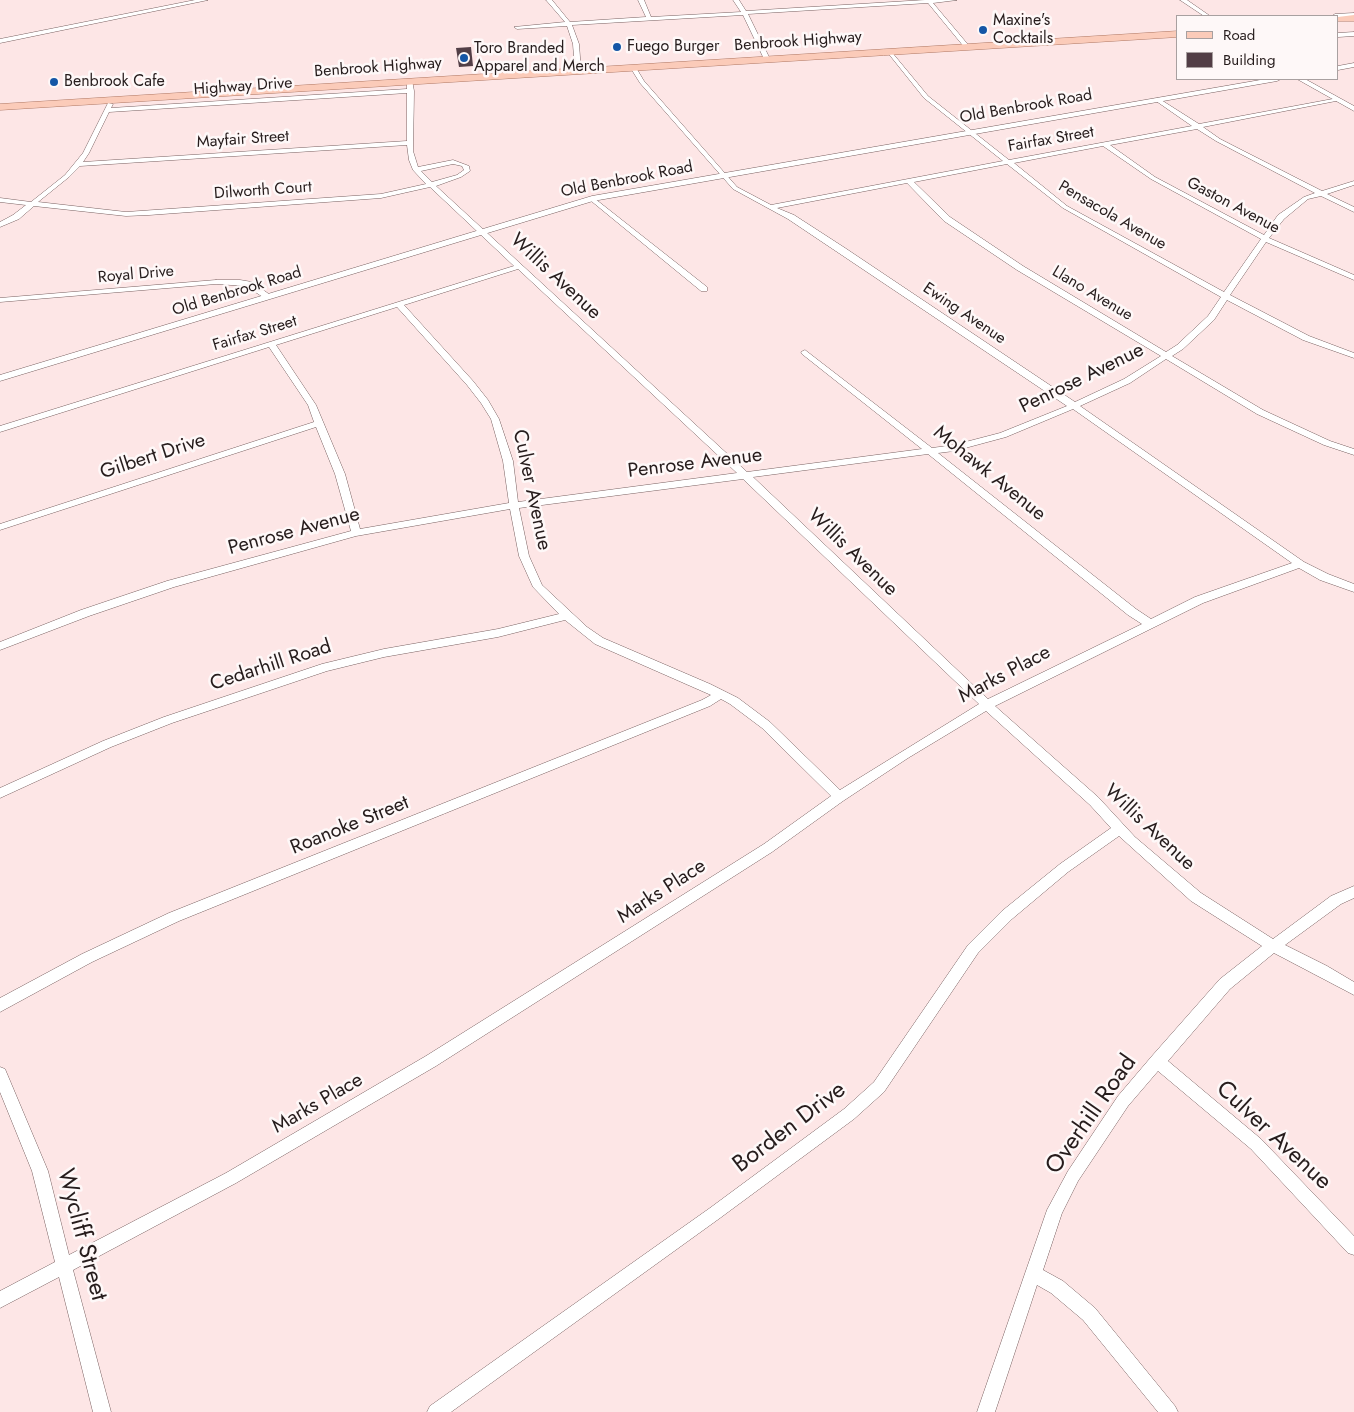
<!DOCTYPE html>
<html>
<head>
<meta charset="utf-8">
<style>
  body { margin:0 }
  #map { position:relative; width:1354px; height:1412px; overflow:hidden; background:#fde6e6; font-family:Jost,sans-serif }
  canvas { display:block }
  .legend { position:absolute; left:1176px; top:15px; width:162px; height:65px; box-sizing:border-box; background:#fef8f8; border:1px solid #a8a0a0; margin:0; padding:6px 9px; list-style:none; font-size:15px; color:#261c1c }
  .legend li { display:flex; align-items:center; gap:10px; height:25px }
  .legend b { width:25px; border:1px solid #a8a0a0 }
</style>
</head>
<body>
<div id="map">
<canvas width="1354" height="1412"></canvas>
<ul class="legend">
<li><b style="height:6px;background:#fbcbb9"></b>Road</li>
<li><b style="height:14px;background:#523e46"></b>Building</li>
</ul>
</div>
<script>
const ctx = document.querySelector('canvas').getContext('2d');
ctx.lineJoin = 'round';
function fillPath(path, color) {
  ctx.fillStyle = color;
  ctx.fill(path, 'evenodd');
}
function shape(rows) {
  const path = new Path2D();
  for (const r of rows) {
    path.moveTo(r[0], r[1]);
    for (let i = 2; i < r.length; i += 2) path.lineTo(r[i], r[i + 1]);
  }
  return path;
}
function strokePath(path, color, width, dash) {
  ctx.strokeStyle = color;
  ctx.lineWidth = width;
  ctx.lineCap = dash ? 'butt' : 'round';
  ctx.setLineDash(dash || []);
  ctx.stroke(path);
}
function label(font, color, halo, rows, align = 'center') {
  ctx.font = font + ' Jost,sans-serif';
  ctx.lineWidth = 5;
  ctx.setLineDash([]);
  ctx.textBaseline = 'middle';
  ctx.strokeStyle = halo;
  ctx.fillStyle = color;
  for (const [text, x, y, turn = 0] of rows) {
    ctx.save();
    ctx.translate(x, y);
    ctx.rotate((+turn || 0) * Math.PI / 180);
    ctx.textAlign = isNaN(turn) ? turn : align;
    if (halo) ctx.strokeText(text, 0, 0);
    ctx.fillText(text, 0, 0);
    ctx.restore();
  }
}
const building = shape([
  [471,47,473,66,459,67,456,48]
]);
const minor = shape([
  [546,0,552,0,570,22,646,17,638,0,644,0,651,17,741,12,733,0,739,0,746,11,925,0,957,0,933,3,970,47,965,48,928,3,748,14,770,59,767,61,764,59,743,15,572,25,579,44,581,71,578,73,575,71,573,44,567,26,517,29,514,27,565,22,546,0],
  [1180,0,1187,0,1210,16,1204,16,1180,0],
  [1354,32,1354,36,1338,37,1338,33,1354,32],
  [890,50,928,96,1009,160,1192,126,1156,101,1156,99,1158,98,1199,124,1338,98,1341,100,1203,127,1220,139,1322,191,1354,181,1354,185,1327,194,1354,207,1354,212,1321,196,1308,199,1284,219,1269,238,1354,275,1354,280,1266,242,1230,295,1309,336,1354,353,1354,358,1303,340,1227,300,1214,320,1183,349,1172,356,1263,410,1330,441,1354,449,1354,455,1324,445,1257,414,1166,359,1130,383,1080,406,1304,562,1328,574,1354,584,1354,592,1320,580,1299,568,1203,603,995,706,1098,797,1135,837,1201,893,1273,939,1331,896,1354,886,1354,898,1341,904,1285,945,1327,966,1354,982,1354,995,1274,953,1230,989,1168,1061,1261,1139,1354,1236,1354,1255,1348,1253,1251,1149,1158,1071,1128,1106,1078,1181,1062,1213,1043,1270,1063,1281,1095,1308,1175,1406,1178,1412,1158,1412,1083,1320,1051,1293,1037,1285,995,1412,977,1412,1047,1210,1068,1171,1118,1096,1152,1056,1220,979,1262,946,1191,901,1119,836,1068,872,1012,919,978,953,884,1092,854,1119,720,1218,451,1412,427,1412,430,1406,710,1208,844,1109,874,1082,968,945,1002,911,1060,864,1111,828,1090,805,986,711,908,758,843,801,772,852,436,1066,236,1183,73,1270,111,1412,93,1412,59,1277,0,1308,0,1291,55,1262,32,1171,0,1092,0,1067,5,1069,48,1171,69,1255,226,1173,426,1056,764,844,831,796,762,728,730,704,721,699,710,706,179,921,92,962,0,1012,0,998,82,954,169,913,702,700,711,695,595,644,565,620,498,637,384,657,327,671,172,723,111,747,0,798,0,788,103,741,164,717,322,664,384,649,498,629,559,614,533,587,519,556,510,509,356,536,174,587,89,616,0,650,0,642,81,610,167,581,351,531,335,474,316,427,0,530,0,524,314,422,308,405,269,347,0,432,0,426,514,266,430,187,381,198,149,215,126,216,34,206,19,219,0,227,0,222,13,215,26,205,0,202,0,198,31,202,65,175,83,153,108,103,113,104,111,108,407,89,407,81,412,80,414,91,413,151,418,167,453,160,469,166,470,171,461,177,436,186,747,472,922,449,802,354,801,352,805,350,932,448,954,445,1000,433,1067,406,788,219,733,189,640,83,630,67,635,66,644,81,737,187,771,205,1003,161,924,98,888,53,890,50],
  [407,93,407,141,83,162,89,153,109,112,407,93],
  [1197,129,1216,141,1315,193,1304,197,1278,215,1264,235,1155,177,1110,145,1197,129],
  [407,145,409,160,413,170,426,184,381,194,126,212,38,202,69,177,80,166,407,145],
  [1103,146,1151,179,1261,239,1224,292,1067,206,1014,163,1103,146],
  [453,164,462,166,464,170,457,175,432,182,421,171,453,164],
  [1007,164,1063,208,1221,297,1208,316,1177,345,1166,352,1023,266,950,217,914,182,1007,164],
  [907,183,944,221,1017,270,1161,356,1124,379,1075,402,845,248,794,215,777,208,907,183],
  [518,269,737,473,518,502,513,461,499,419,488,400,473,381,404,305,518,269],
  [397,307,467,385,481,403,491,419,503,461,509,503,360,529,345,474,316,405,276,345,397,307],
  [1073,409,1292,563,1195,597,1151,619,1136,609,938,453,954,451,1006,437,1073,409],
  [928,454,1128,615,1142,624,988,699,753,477,928,454],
  [743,479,979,704,840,790,770,722,738,698,710,684,603,638,587,627,542,585,529,556,519,508,743,479],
  [1354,63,1354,67,1338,70,1338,66,1354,63],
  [590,198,594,198,707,287,707,291,701,291,590,200,590,198],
  [216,280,240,280,252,282,273,297,266,299,246,286,216,284,0,302,0,298,216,280]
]);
const tertiary = shape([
  [195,0,208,0,0,43,0,39,195,0],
  [1354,13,1354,17,1338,18,1338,16,1332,16,1335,14,1354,13],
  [1266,79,1281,79,1277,81,593,201,0,381,0,375,592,196,1266,79],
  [1297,79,1305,79,1354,106,1354,111,1297,79]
]);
const primary = shape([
  [1354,15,1354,21,1338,21,1338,17,1354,15],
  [1178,31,1178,37,0,110,0,104,1178,31]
]);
const markers = [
  [983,30,5,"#1556a6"],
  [617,47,5,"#1556a6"],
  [464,58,5,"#1556a6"],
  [54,82,5,"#1556a6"]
];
const farPoinames = [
  ["Maxine's",993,21],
  ["Cocktails",993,39],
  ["Fuego Burger",627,47],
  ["Toro Branded",474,49],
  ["Apparel and Merch",474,67],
  ["Benbrook Cafe",64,82]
];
const farStreetnames = [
  ["Benbrook Highway",798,42,-4],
  ["Benbrook Highway",378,68,-4],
  ["Highway Drive",243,87,-4],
  ["Old Benbrook Road",1026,107,-10],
  ["Mayfair Street",243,140,-4],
  ["Fairfax Street",1051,140,-10],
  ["Old Benbrook Road",627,180,-11],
  ["Dilworth Court",263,191,-4],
  ["Gaston Avenue",1233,206,28],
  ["Pensacola Avenue",1112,216,30],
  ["Royal Drive",136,275,-5],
  ["Old Benbrook Road",237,292,-17],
  ["Llano Avenue",1092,294,31],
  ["Ewing Avenue",964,314,34],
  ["Fairfax Street",255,334,-17]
];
const streetNames = [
  ["Willis Avenue",555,277,43],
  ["Penrose Avenue",1082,379,-26],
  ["Gilbert Drive",153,457,-18],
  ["Penrose Avenue",695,464,-7],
  ["Mohawk Avenue",989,474,39],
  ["Culver Avenue",531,490,78],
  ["Penrose Avenue",294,532,-15],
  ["Willis Avenue",852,553,44],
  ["Cedarhill Road",271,666,-18],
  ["Marks Place",1005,675,-28],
  ["Roanoke Street",350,826,-22],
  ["Willis Avenue",1149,828,43],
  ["Marks Place",662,892,-33],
  ["Marks Place",318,1104,-30]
];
const nearStreetnames = [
  ["Overhill Road",1092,1115,-55],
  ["Borden Drive",790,1128,-37],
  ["Culver Avenue",1273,1136,43],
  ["Wycliff Street",81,1235,75]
];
fillPath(building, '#523e46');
strokePath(minor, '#796161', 1);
strokePath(tertiary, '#796161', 1);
strokePath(primary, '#af7864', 1);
fillPath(minor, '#fff');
fillPath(tertiary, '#fff');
fillPath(primary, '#fbcbb9');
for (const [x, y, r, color] of markers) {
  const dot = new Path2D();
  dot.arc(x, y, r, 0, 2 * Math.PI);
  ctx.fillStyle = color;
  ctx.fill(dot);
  strokePath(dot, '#fef8f8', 2);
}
label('16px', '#261c1c', '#fef8f8', farPoinames, 'left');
label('16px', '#261c1c', '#fef8f8', farStreetnames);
label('20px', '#261c1c', '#fef8f8', streetNames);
label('24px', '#261c1c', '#fef8f8', nearStreetnames);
</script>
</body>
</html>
